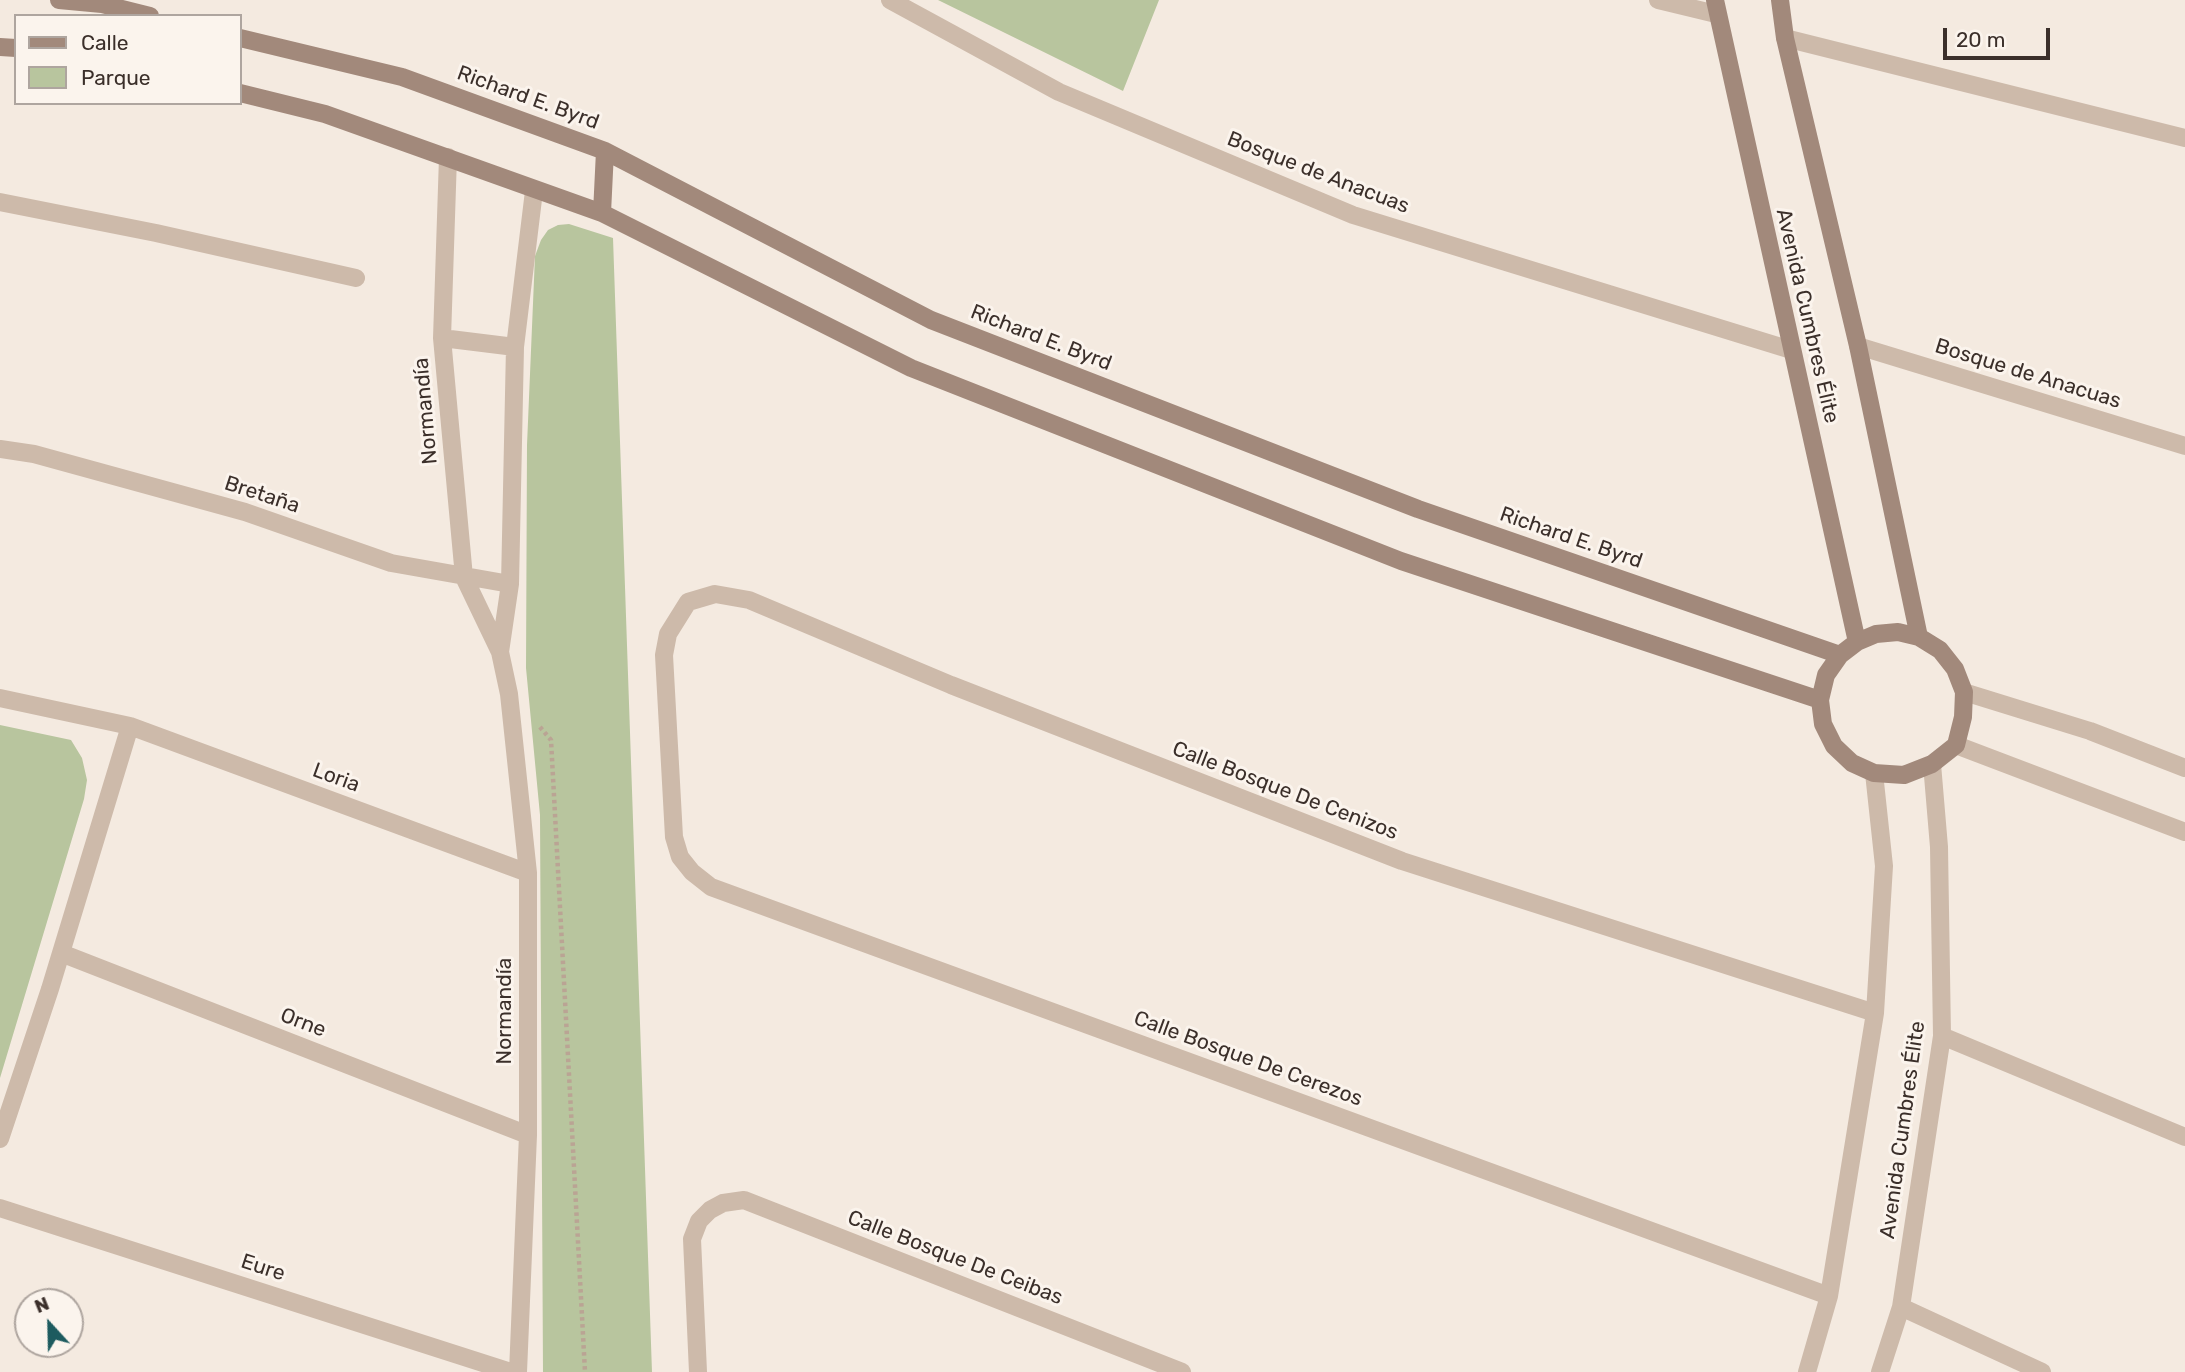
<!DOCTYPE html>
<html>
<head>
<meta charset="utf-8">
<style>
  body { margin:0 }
  #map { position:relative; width:2185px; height:1372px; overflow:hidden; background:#f4eae0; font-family:Rubik,sans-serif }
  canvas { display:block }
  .legend { position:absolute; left:14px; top:14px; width:228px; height:91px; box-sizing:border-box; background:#fbf4ed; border:2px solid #aea59f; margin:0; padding:9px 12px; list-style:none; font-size:21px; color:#3b2f2a }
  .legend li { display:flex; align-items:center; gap:14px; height:35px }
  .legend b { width:35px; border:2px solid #aea59f }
  .north { position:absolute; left:14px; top:1288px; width:70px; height:70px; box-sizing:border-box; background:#fbf4ed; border:2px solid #aea59f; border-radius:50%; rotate:338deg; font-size:19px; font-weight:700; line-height:28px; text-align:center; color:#3b2f2a }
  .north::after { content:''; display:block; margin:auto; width:24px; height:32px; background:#1d5b5f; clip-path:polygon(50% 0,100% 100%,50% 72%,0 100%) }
  .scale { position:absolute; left:1943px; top:28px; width:107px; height:32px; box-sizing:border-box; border:4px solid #3b2f2a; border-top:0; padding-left:9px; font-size:21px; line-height:24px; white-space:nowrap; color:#3b2f2a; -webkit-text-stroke:5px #fbf4ed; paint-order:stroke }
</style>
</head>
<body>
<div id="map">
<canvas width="2185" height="1372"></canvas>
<ul class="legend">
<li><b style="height:9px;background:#a2897b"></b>Calle</li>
<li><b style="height:19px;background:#b8c59e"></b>Parque</li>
</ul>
<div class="north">N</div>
<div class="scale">20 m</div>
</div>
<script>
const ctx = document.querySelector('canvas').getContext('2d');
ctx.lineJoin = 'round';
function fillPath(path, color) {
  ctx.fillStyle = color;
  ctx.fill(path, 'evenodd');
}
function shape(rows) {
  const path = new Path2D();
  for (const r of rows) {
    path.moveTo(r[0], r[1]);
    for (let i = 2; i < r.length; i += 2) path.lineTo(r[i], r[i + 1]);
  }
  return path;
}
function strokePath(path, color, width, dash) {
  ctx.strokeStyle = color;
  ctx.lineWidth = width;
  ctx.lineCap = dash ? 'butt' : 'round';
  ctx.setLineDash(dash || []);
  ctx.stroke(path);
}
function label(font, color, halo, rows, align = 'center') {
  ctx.font = font + ' Rubik,sans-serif';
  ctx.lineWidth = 6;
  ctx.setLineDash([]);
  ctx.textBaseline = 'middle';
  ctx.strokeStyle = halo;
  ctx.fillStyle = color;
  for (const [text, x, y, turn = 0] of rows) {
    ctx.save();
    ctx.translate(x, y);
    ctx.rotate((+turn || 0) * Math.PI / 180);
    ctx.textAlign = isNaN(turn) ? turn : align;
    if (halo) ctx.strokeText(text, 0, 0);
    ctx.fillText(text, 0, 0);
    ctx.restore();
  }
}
const green = shape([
  [938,0,1159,0,1123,91],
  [569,224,613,238,652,1372,543,1372,540,815,526,668,527,445,535,256,541,240,548,230,558,225],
  [0,725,71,740,82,758,87,780,84,799,0,1078]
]);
const path = shape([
  [540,727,551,740,585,1372]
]);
const street = shape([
  [890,0,1059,92,1353,215,1791,350],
  [1658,0,1716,14],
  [1785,38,2185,138],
  [448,157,442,338,464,577,500,652,509,694,528,873,528,1135,518,1372],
  [0,202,156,233,356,278],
  [442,338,515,347],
  [1858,346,2185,446],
  [0,449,34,454,245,512,391,563,510,584],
  [500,652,510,584,515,347,534,191],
  [1964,692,2090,731,2185,768],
  [0,698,130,726,528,873],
  [1956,745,2185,832],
  [61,953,528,1135],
  [1942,1036,2185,1137],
  [0,1139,50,989,130,726],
  [0,1208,511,1372],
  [1829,1296,711,887,692,872,680,857,674,837,664,655,668,634,688,602,715,594,749,600,951,685,1402,861,1875,1013],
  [1901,1307,2042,1372],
  [698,1372,692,1239,699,1221,710,1210,723,1203,744,1200,1182,1372],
  [1807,1372,1829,1296,1875,1013,1884,866,1874,773],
  [1880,1372,1901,1307,1942,1036,1939,847,1932,764]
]);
const secondary = shape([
  [59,0,102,4,150,16],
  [1715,0,1857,642],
  [1780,0,1785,38,1858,346,1919,637],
  [240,38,402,77,605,151,931,320,1418,509,1840,655],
  [0,47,16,48],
  [240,93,325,114,602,213,911,368,1401,561,1820,700],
  [602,213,605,151],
  [1898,632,1919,637,1940,650,1955,669,1964,692,1963,717,1956,745,1932,764,1904,775,1874,773,1852,763,1834,746,1823,724,1820,700,1826,675,1840,655,1857,642,1876,634,1898,632]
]);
const streetNames = [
  ["Richard E. Byrd",528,98,20],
  ["Bosque de Anacuas",1318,173,21],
  ["Avenida Cumbres Élite",1807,316,77],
  ["Richard E. Byrd",1041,338,21],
  ["Bosque de Anacuas",2028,374,17],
  ["Normandía",426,411,-95],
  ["Bretaña",262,495,18],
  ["Richard E. Byrd",1571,538,19],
  ["Loria",336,778,20],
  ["Calle Bosque De Cenizos",1285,791,21],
  ["Normandía",505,1011,-90],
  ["Orne",303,1023,21],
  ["Calle Bosque De Cerezos",1248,1059,20],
  ["Avenida Cumbres Élite",1903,1130,-82],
  ["Calle Bosque De Ceibas",955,1258,21],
  ["Eure",263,1268,18]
];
fillPath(green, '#b8c59e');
strokePath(path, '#baa494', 4.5, [3.5, 3.5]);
strokePath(street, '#cdbaaa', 18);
strokePath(secondary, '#a2897b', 18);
label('21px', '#3b2f2a', '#fbf4ed', streetNames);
</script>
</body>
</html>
